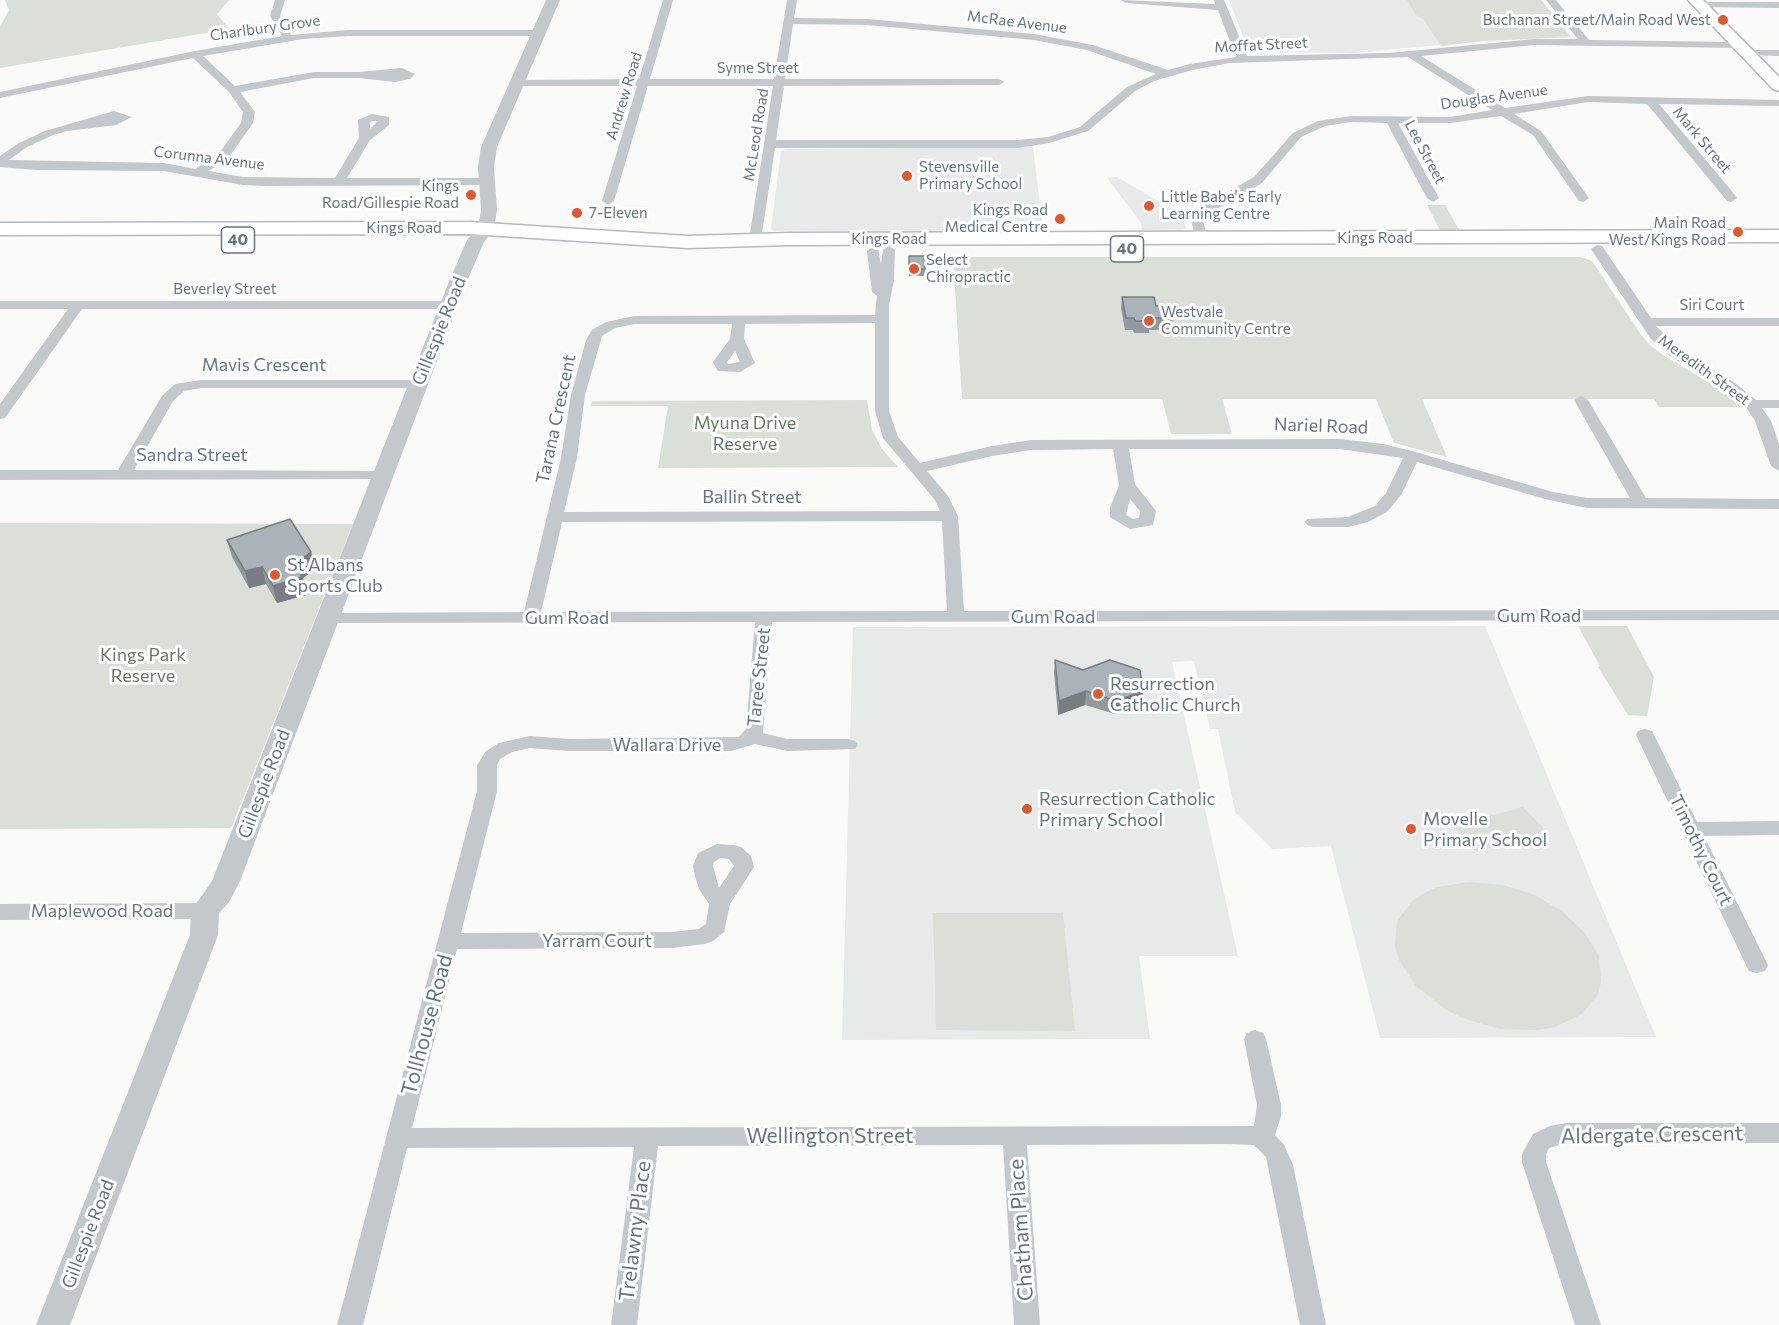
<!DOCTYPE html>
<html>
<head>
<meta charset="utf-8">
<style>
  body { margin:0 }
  canvas { display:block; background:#fafaf8 }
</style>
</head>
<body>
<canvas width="1779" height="1325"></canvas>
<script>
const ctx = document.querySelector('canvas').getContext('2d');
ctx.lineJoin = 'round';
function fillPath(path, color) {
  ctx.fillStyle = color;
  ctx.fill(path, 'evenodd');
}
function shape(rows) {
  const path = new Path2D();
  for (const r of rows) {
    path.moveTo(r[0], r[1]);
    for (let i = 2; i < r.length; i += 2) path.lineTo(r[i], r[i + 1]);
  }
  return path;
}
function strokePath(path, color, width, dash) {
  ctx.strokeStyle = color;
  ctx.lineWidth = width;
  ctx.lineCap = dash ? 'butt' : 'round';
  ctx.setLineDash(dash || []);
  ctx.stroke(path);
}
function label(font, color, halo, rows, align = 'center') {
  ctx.font = font + ' Commissioner,sans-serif';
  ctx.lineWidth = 6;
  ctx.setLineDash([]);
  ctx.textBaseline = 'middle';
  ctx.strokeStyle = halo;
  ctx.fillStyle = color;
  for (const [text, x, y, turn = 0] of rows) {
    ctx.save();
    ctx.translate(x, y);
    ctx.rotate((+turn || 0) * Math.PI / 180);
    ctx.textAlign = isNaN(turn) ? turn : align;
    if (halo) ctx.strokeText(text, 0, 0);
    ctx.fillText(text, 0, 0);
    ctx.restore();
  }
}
const built = shape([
  [1229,0,1541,0,1571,37,1483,41,1354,53,1249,52],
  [1033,147,1043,231,775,231,771,229,781,151,786,149],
  [1117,177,1181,214,1186,228,1181,230,1142,230,1141,223,1107,178],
  [1485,626,1656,1037,1380,1038,1331,846,1272,849,1235,812,1218,729,1210,729,1194,661,1172,662,1238,956,1139,956,1150,1039,842,1040,853,627]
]);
const green = shape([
  [5,0,229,0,217,14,229,29,0,68,0,27,9,10],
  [1407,0,1541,0,1571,37,1483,41,1441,46,1424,20,1416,15],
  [1250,43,1296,43,1300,51,1253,51],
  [1427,205,1445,205,1459,230,1440,230],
  [953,257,1580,257,1592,261,1641,335,1651,346,1666,357,1713,385,1734,400,1740,407,1659,407,1654,399,1422,399,1447,457,1394,443,1376,399,1222,399,1232,434,1171,434,1162,399,962,399],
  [867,400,872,430,882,449,898,467,658,468,668,406,591,406,592,401],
  [0,523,353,524,231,828,0,829],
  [1578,626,1627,626,1654,677,1647,716,1628,715,1598,667,1600,666],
  [1523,807,1547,832,1476,852,1453,826],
  [1469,882,1503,885,1535,895,1563,912,1585,933,1599,956,1601,982,1598,994,1582,1014,1555,1027,1538,1030,1500,1029,1462,1018,1445,1009,1416,986,1399,960,1395,946,1397,921,1412,901,1424,893,1437,887],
  [933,913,1063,913,1075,1031,936,1030]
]);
const minor = shape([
  [275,0,285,0,280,16,291,35,348,30,539,30,544,33,539,36,348,36,303,39,203,56,235,86,314,72,359,72,402,68,415,74,410,79,395,82,359,78,314,78,240,92,255,112,253,123,226,161,208,171,243,177,335,178,359,138,358,120,372,114,389,117,389,125,370,140,347,178,485,178,489,179,489,185,266,186,243,185,164,171,36,170,0,167,0,156,19,143,45,131,114,111,132,117,116,125,67,131,53,135,27,147,9,160,164,163,195,169,218,155,241,123,243,112,229,92,193,58,0,98,0,92,195,51,282,36,270,16,275,0],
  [373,121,378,121,370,129,370,122,373,121],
  [663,0,673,0,650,79,774,79,787,0,797,0,794,18,867,19,1034,34,1093,45,1168,70,1190,64,1236,57,1218,10,1126,3,1121,0,1215,4,1214,0,1224,0,1247,56,1389,53,1535,39,1578,39,1546,0,1556,0,1589,40,1739,42,1744,45,1739,48,1535,45,1421,56,1505,108,1588,96,1779,100,1779,106,1659,104,1735,195,1737,198,1731,202,1727,201,1647,104,1588,102,1514,114,1541,131,1589,198,1583,202,1579,201,1533,135,1501,116,1450,123,1398,123,1439,198,1433,202,1427,198,1387,123,1352,122,1325,126,1301,137,1262,183,1205,216,1203,221,1208,238,1202,242,1196,238,1191,221,1195,211,1254,177,1293,133,1318,121,1352,116,1450,117,1492,110,1408,57,1230,63,1192,70,1154,81,1135,91,1088,131,1049,143,1018,148,775,148,761,240,755,244,749,240,773,86,648,86,614,201,608,205,602,201,637,86,518,86,513,83,518,80,639,79,663,0],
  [793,24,867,25,1034,40,1087,50,1156,74,1127,87,1080,127,1048,137,1018,140,776,140,784,86,999,85,1004,82,999,79,785,79,793,24],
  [1700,2,1779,2,1779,8,1696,7,1695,5,1700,2],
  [1747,50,1779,50,1779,56,1743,55,1742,53,1747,50],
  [1597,245,1602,246,1651,318,1779,318,1779,326,1656,326,1680,350,1735,383,1756,400,1779,400,1779,408,1762,408,1771,421,1779,444,1779,471,1771,466,1755,421,1746,407,1725,389,1670,356,1651,339,1591,249,1597,245],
  [889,246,895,250,894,280,889,305,889,411,898,437,920,463,992,446,1031,440,1340,439,1383,444,1412,451,1553,492,1587,498,1630,498,1574,400,1581,396,1588,400,1646,498,1779,499,1779,509,1587,508,1545,499,1417,462,1401,495,1387,512,1368,522,1348,527,1313,527,1307,525,1305,522,1307,519,1348,517,1375,506,1386,493,1403,458,1340,449,1129,449,1135,484,1156,511,1153,525,1130,529,1110,517,1110,508,1119,485,1113,449,1031,450,992,456,927,471,948,496,958,516,964,611,1779,610,1779,620,772,622,763,733,787,739,848,739,855,741,858,745,855,749,787,751,755,744,731,751,569,751,530,748,512,752,500,759,497,765,497,791,461,933,671,932,699,929,706,924,709,904,699,889,695,876,693,866,698,853,717,844,734,845,741,847,751,856,754,867,730,904,724,932,713,941,705,944,671,948,457,949,412,1128,1254,1126,1257,1105,1244,1039,1247,1033,1255,1030,1263,1033,1266,1039,1281,1105,1281,1116,1275,1135,1284,1145,1293,1165,1326,1325,1300,1325,1266,1157,1254,1145,1228,1144,1027,1145,1040,1325,1014,1325,1003,1145,658,1146,637,1325,611,1325,634,1147,407,1148,363,1325,337,1325,477,791,477,765,486,751,499,743,530,736,569,739,739,737,746,729,755,622,328,623,322,622,319,618,322,614,328,613,524,612,561,458,571,395,586,340,592,330,606,322,634,316,875,315,877,296,872,292,867,251,873,247,878,248,881,264,883,250,889,246],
  [875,323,875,411,883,438,935,500,940,511,564,512,577,458,585,395,602,336,615,328,634,324,732,324,730,339,713,362,718,371,740,372,755,363,744,339,745,324,875,323],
  [735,351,740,362,728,364,727,362,735,351],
  [1130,499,1140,511,1139,518,1133,519,1126,515,1130,499],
  [942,521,947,611,541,612,562,522,942,521],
  [720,858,729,859,734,866,719,888,713,866,714,862,720,858],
  [0,301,449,301,456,305,449,309,82,309,5,418,0,419,0,404,68,309,0,309,0,301],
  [201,380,418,380,425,384,418,388,201,388,184,391,173,401,134,470,389,471,391,474,389,477,383,479,0,480,0,470,118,470,162,396,175,384,201,380],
  [1645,729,1652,731,1654,735,1697,822,1779,821,1779,835,1704,836,1768,965,1765,971,1757,973,1749,971,1746,965,1636,735,1638,731,1645,729],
  [205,903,212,906,216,911,212,916,205,919,0,920,0,904,205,903],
  [1566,1123,1779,1123,1779,1143,1566,1143,1549,1148,1546,1154,1546,1162,1601,1325,1575,1325,1522,1162,1522,1154,1533,1134,1550,1126,1566,1123]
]);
const tertiary = shape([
  [546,0,560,0,497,147,494,167,497,210,494,229,484,242,468,279,240,881,229,902,219,913,218,935,70,1325,36,1325,190,935,191,911,212,881,450,279,467,240,478,228,481,210,478,167,481,147,546,0]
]);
const secondary = shape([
  [1688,0,1703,0,1779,77,1779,91,1773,89,1688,0]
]);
const primary = shape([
  [470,222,688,236,789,233,1779,230,1779,242,789,245,688,248,470,234,0,235,0,223,470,222]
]);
const wall = shape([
  [909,256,924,256,925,276,909,276],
  [1122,297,1156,306,1173,318,1172,330,1149,330,1149,333,1134,333,1133,330,1125,330,1121,308],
  [227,540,311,552,315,569,303,578,306,595,277,603,266,584,249,588,232,557],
  [1055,660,1142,705,1115,714,1085,705,1058,715,1054,673]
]);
const shadedWall = shape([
  [311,552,315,569,303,578,306,595,277,603,273,586,295,564],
  [262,567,266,584,249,588,245,571],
  [1086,691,1085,705,1058,715,1059,701],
  [1143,691,1142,705,1115,714,1116,701]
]);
const building = shape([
  [909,256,924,256,925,269,909,269,909,256],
  [1122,297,1154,297,1156,306,1170,306,1173,318,1149,318,1150,321,1135,321,1134,318,1126,318,1122,297],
  [290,519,311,552,295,564,302,577,273,586,262,567,245,571,227,540,290,519],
  [1055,660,1083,670,1110,660,1140,670,1143,691,1116,701,1086,691,1059,701,1055,660]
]);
const markers = [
  [1723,20,6,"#e4572e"],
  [907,176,6,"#e4572e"],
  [471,195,6,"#e4572e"],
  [1149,206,6,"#e4572e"],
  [577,213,6,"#e4572e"],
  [1060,219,6,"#e4572e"],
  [1738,232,6,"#e4572e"],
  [914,269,6,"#e4572e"],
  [1149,321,6,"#e4572e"],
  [275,575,6,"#e4572e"],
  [1098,694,6,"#e4572e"],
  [1027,809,6,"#e4572e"],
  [1411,829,6,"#e4572e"]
];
const farPoinames = [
  ["Buchanan Street/Main Road West",1711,20,"right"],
  ["Stevensville",919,167],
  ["Primary School",919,184],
  ["Kings",459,186,"right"],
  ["Road/Gillespie Road",459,203,"right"],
  ["Little Babe's Early",1161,197],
  ["Learning Centre",1161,214],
  ["Kings Road",1048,210,"right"],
  ["Medical Centre",1048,227,"right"],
  ["7-Eleven",589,213],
  ["Main Road",1726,223,"right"],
  ["West/Kings Road",1726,240,"right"],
  ["Select",926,260],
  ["Chiropractic",926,277],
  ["Westvale",1161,312],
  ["Community Centre",1161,329]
];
const farStreetnames = [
  ["McRae Avenue",1017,22,7],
  ["Charlbury Grove",265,28,-8],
  ["Moffat Street",1261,45,-3],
  ["Syme Street",758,68],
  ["Andrew Road",624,96,-73],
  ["Douglas Avenue",1494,97,-8],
  ["McLeod Road",756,135,-81],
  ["Mark Street",1702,140,50],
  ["Lee Street",1425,152,62],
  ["Corunna Avenue",209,158,7],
  ["Kings Road",404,228],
  ["Kings Road",1375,238],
  ["Kings Road",889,239],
  ["Beverley Street",225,289],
  ["Siri Court",1712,305],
  ["Meredith Street",1704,370,36]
];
const shields = [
  [238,240,33],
  [1127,249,33]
];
const shieldNames = [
  ["40",238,240],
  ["40",1127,249]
];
const streetNames = [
  ["Gillespie Road",439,331,-68],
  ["Mavis Crescent",264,365],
  ["Tarana Crescent",556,419,-78],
  ["Nariel Road",1321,426,2],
  ["Sandra Street",192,455],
  ["Ballin Street",752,497],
  ["Gum Road",1539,616],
  ["Gum Road",1053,617],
  ["Gum Road",567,618],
  ["Taree Street",759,677,-84],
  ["Wallara Drive",667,745],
  ["Gillespie Road",264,784,-69],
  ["Timothy Court",1701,850,64],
  ["Maplewood Road",102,911],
  ["Yarram Court",597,941],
  ["Gillespie Road",88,1234,-69]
];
const parkNames = [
  ["Myuna Drive",745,423],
  ["Reserve",745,444],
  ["Kings Park",143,655],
  ["Reserve",143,676]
];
const poiNames = [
  ["St Albans",287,565],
  ["Sports Club",287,586],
  ["Resurrection",1110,684],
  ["Catholic Church",1110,705],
  ["Resurrection Catholic",1039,799],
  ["Primary School",1039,820],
  ["Movelle",1423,819],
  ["Primary School",1423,840]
];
const nearStreetnames = [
  ["Tollhouse Road",427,1025,-75],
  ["Aldergate Crescent",1652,1135,-1],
  ["Wellington Street",830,1136],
  ["Chatham Place",1021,1230,-94],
  ["Trelawny Place",635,1231,-83]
];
fillPath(built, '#e8e9e9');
fillPath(green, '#dadfd7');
strokePath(secondary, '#b3babf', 3);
strokePath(primary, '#b5babe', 3);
fillPath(minor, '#c3c8cc');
fillPath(tertiary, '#c3c8cc');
fillPath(secondary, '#fff');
fillPath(primary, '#fff');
fillPath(wall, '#929a9f');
fillPath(shadedWall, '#777d82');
fillPath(building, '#aab3b9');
strokePath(building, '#777d82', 1.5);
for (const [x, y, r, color] of markers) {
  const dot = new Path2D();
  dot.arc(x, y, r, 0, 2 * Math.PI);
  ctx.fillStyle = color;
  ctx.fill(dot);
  strokePath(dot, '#fff', 2);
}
label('15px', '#657683', '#fff', farPoinames, 'left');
label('15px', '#657683', '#fff', farStreetnames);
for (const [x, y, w] of shields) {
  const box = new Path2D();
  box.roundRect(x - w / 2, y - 13, w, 26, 4.5);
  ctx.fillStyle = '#fff';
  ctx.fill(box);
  strokePath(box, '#657683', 1.5);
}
label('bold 16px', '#657683', null, shieldNames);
label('18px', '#657683', '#fff', streetNames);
label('18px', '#687a64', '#fff', parkNames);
label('18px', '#657683', '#fff', poiNames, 'left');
label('21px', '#657683', '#fff', nearStreetnames);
</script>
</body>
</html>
